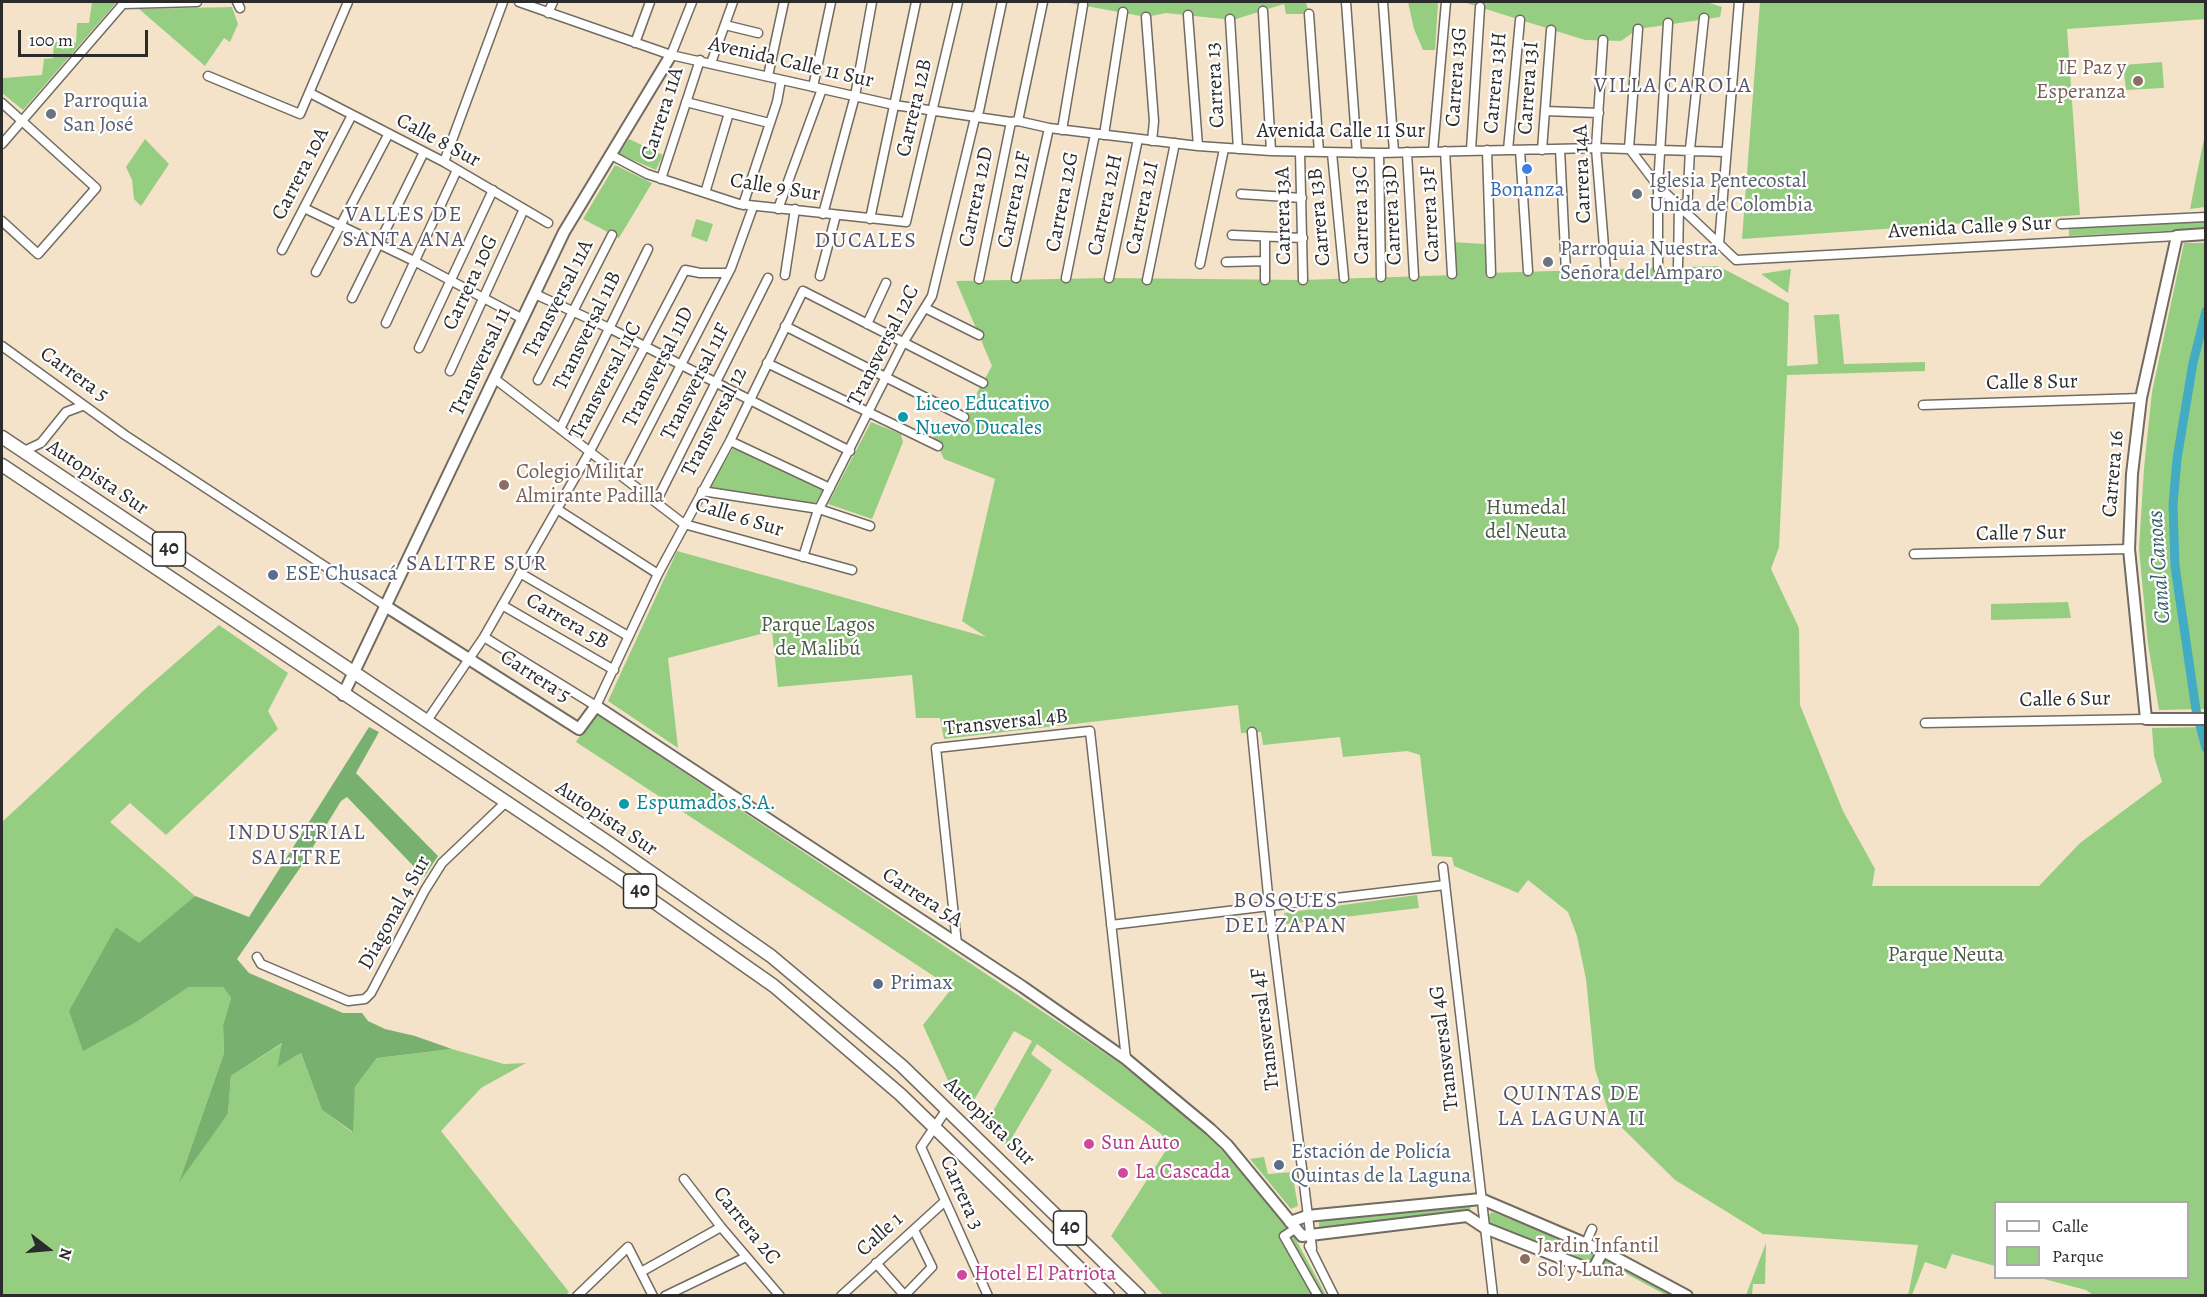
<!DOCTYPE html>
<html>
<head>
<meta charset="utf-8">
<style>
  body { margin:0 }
  #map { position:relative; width:2207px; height:1297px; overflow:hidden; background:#f4e3c9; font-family:Alegreya,serif }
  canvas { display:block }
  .frame { position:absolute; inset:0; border:3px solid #2b2b2b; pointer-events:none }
  .legend { position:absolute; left:1994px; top:1201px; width:195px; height:78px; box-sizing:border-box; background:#fff; border:2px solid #aaa; margin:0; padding:8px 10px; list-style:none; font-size:18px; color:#2b2b2b }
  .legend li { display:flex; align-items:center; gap:12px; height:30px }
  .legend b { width:30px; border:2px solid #aaa }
  .north { position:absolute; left:18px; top:1219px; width:60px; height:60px; -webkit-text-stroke:4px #fff; paint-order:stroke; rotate:106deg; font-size:16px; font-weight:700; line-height:24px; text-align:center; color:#2b2b2b }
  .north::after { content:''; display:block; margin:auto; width:21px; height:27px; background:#2b2b2b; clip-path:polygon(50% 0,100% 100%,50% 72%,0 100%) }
  .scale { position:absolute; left:18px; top:30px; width:130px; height:27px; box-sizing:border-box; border:3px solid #2b2b2b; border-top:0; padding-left:8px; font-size:18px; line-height:21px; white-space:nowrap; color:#2b2b2b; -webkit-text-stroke:4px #fff; paint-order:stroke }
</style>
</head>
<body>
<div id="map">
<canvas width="2207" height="1297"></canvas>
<div class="frame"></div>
<ul class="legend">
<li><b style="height:8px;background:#fff"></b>Calle</li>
<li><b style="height:16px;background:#96ce81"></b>Parque</li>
</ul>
<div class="north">N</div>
<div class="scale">100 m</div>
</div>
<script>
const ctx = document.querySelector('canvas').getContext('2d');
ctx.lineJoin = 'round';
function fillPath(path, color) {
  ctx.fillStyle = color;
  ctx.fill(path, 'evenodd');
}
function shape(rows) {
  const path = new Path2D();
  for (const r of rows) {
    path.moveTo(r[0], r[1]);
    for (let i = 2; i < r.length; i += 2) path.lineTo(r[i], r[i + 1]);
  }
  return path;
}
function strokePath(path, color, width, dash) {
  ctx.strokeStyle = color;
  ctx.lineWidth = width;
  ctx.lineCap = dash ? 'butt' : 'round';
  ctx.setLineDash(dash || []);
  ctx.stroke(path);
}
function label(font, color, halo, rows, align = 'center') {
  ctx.font = font + ' Alegreya,serif';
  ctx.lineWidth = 4.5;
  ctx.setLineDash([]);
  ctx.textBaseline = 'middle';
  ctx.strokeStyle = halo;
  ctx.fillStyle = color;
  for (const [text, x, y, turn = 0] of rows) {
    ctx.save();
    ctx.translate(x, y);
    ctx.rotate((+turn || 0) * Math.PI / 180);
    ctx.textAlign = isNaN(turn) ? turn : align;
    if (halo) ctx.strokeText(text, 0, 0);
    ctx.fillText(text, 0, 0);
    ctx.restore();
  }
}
const green = shape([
  [92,2,116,3,23,110,2,93,3,78,42,75,44,59,53,58,54,42,76,43,77,23,89,23],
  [1064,2,1306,2,1309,14,1286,14,1284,4,1233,20,1166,13,1146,17],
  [1408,2,1438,2,1435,50,1423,50,1414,29],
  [1463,2,1707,2,1722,7,1720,17,1638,29,1621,41,1585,40],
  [1760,2,2205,2,2206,19,2067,29,2080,215,1742,239],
  [232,7,238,24,230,42,224,38,205,66,139,9],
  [2162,62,2164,88,2126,90,2123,65],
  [2205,134,2205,207,2190,209,2196,178],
  [145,139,169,164,141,206,134,199,132,180,126,167],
  [629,139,663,155,656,170,619,154],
  [615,165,652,183,619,238,583,219],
  [696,219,713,224,707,242,691,236],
  [2205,221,2205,229,2069,236,2069,228],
  [1453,242,1485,244,1487,273,1718,266,1789,303,1787,366,1818,364,1814,315,1821,315,1839,314,1844,364,1925,362,1925,371,1787,375,1779,547,1771,569,1799,628,1800,705,1843,811,1875,869,1872,886,2039,886,2080,843,2162,782,2154,756,2152,728,2205,727,2205,1295,2093,1295,2086,1290,2040,1278,2188,1278,2188,1202,1996,1202,1995,1266,1952,1254,1946,1269,1925,1262,1912,1295,1908,1296,1918,1245,1763,1234,1675,1180,1610,1116,1595,1069,1586,979,1577,936,1568,912,1528,880,1518,893,1454,866,1452,857,1432,856,1420,755,1407,751,1343,757,1340,737,1263,745,1261,732,1241,733,1238,705,944,739,940,718,916,718,912,675,778,687,772,631,668,658,678,748,608,701,677,551,986,637,962,621,995,479,944,459,932,434,938,422,956,430,992,366,956,281,1109,278,1303,280,1455,275],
  [2184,243,2206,243,2205,709,2159,710,2148,644,2139,549,2144,468,2152,392],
  [1791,269,1788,293,1761,274],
  [871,422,901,434,903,442,872,519,828,504],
  [733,448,823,490,814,505,710,487],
  [2068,602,2071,618,1991,620,1991,604],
  [219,625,288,673,268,711,278,729,166,835,130,803,110,822,195,896,139,944,116,927,138,1021,189,987,223,987,231,998,223,1025,224,1053,180,1179,228,1114,231,1076,283,1043,277,1066,301,1053,322,1110,352,1132,355,1087,377,1058,452,1049,504,1064,526,1063,481,1088,441,1131,569,1292,565,1296,2,1296,2,822,143,691],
  [595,713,1118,1062,1205,1131,1288,1225,1326,1295,1163,1295,1111,1236,1170,1144,1160,1133,1037,1044,1031,1054,1052,1070,1007,1146,986,1124,1032,1041,1014,1031,970,1107,951,1087,923,1025,952,988,576,742],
  [1417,895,1419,908,1286,924,1284,913],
  [1264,1157,1268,1174,1292,1172,1298,1206,1291,1209,1250,1159],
  [1471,1204,1470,1211,1319,1228,1319,1221],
  [1492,1212,1593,1252,1593,1259,1585,1262,1489,1223,1488,1216],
  [1766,1243,1765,1284,1753,1284,1752,1295,1746,1295],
  [1607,1258,1682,1295,1666,1295,1608,1264,1599,1279,1597,1273]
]);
const forest = shape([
  [369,727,379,732,356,773,438,856,424,877,347,797,341,801,300,868,237,959,249,973,343,1013,362,1013,368,1021,385,1029,415,1036,452,1049,377,1058,355,1087,353,1132,322,1110,301,1053,277,1067,282,1043,231,1076,228,1114,179,1182,224,1053,223,1025,231,998,223,987,189,987,138,1021,83,1051,69,1011,116,927,139,943,195,896,249,917]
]);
const canal = shape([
  [2206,311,2193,363,2177,459,2173,505,2175,566,2196,710,2206,748]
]);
const minor = shape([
  [237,2,240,8],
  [519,2,671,55,894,105,1011,122,1018,121,1049,128,1198,146,1271,151,1379,153,1596,148,1726,152],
  [1346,2,1357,153],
  [1383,2,1394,152],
  [123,4,197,2],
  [1263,11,1271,151],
  [548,13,553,2],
  [1309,14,1319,152],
  [1188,15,1198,146],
  [1146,17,1154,121,1152,141],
  [1230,19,1238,149],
  [725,25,758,33],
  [1603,40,1596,148,1606,271],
  [635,43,650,2],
  [671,55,692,2],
  [711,63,733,2],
  [208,76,300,114,348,2],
  [768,76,784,2],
  [813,87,831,2],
  [310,93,444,162,548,223],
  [686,102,769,123],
  [2,103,96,188,38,254,2,221],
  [1545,111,1599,113],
  [1018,121,1043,2],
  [1062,130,1083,5],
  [1104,135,1123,12],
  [2,144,123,4],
  [1629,148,1658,186,1736,260,2177,236],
  [1629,148,1638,29],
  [1560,149,1566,272],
  [1471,150,1480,7],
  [1487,150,1491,273],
  [1508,150,1520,20],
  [1520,150,1528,271],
  [1542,150,1551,30],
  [1433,151,1446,2],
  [1445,151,1452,274],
  [1300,152,1303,280],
  [1407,152,1414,276],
  [1332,153,1344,278],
  [1379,153,1381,277],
  [611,155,647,174,739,204,906,222,958,2],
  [444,162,503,2],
  [661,179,700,60],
  [705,193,729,113],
  [1241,194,1302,198],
  [743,205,777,102,781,80],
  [304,208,414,261,523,319],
  [778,209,822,89],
  [1687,212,1690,149,1704,18],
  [823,214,855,96,872,2],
  [870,219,916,2],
  [2061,224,2206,217],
  [1232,235,1303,238],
  [1719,244,1739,2],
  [282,250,352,115],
  [1226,262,1264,261],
  [1200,264,1224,149],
  [1678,267,1679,204],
  [1658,268,1658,186,1668,23],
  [316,272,388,135],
  [785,275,795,209],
  [820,276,836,215],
  [1016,278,1049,128],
  [1066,278,1095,134],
  [1109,278,1138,139],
  [979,279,1011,122],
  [1147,280,1175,143],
  [1265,280,1265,237],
  [535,294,609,328,850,451],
  [352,298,424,152],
  [925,308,979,335],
  [386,323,457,170],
  [867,324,886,283],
  [785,326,964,417],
  [2,346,125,435,387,607],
  [419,348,493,190],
  [767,363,938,446],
  [450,371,524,209],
  [495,379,684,524,852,570],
  [538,380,612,235],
  [1923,405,2141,398],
  [560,429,648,249],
  [730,441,830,488],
  [22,452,41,443,66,412,82,406],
  [623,477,731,268,753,207],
  [702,491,819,509,870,526],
  [656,502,768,278],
  [557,509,658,574],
  [1914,554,2129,549],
  [803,557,817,513,903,343,932,296,975,118,979,111,1002,2],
  [520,573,628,636],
  [502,605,614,670],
  [484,637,596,706,658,574,730,441,803,291,983,383],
  [426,722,484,637,589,453,685,270,700,273,727,273],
  [1925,723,2146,719],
  [1252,732,1269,905,1312,1248],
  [1443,867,1493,1296],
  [1111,925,1445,885],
  [957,944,936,748,1090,731,1126,1059],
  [257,957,261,964,348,1001,365,999,371,993,425,890,442,863,505,803],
  [947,1109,921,1147,988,1296],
  [684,1179,721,1227,780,1296],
  [1295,1229,1284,1236,1318,1296],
  [1586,1243,1592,1229],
  [1309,1246,1334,1296],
  [876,1263,905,1296],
  [641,1272,721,1227],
  [905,1295,932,1267,914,1230],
  [577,1296,628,1247,653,1296],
  [665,1296,746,1257],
  [841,1296,944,1202]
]);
const major = shape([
  [2206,234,2177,236,2141,398,2132,474,2129,549,2146,719,2206,719],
  [387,607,579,729,596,706,1023,987,1126,1059,1210,1129,1227,1145,1302,1236,1467,1216,1485,1228,1589,1269,1595,1266,1603,1251],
  [343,695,564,232,671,55],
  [1290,1222,1307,1216,1481,1199,1603,1251,1687,1296]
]);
const highway = shape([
  [2,437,606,841,771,956,902,1066,1139,1296],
  [2,465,620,878,774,986,901,1095,1108,1296]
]);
const markers = [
  [2138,81,6,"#8d6e63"],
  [51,114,6,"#6b7280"],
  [1527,169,6,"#3f7fe0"],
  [1637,194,6,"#6b7280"],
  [1548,262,6,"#6b7280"],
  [903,417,6,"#0f9aa8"],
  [504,485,6,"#8d6e63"],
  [273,575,6,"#5c6f8a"],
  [624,804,6,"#0f9aa8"],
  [878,984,6,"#5c6f8a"],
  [1089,1144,6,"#d1479c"],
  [1279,1165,6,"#5c6f8a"],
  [1123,1173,6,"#d1479c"],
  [1525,1259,6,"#8d6e63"],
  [962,1275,6,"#d1479c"]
];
const shields = [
  [169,549,33],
  [640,891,33],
  [1070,1228,33]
];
const shieldNames = [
  ["40",169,549],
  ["40",640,891],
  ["40",1070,1228]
];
const streetNames = [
  ["Avenida Calle 11 Sur",791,63,13],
  ["Carrera 13G",1457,77,-86],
  ["Carrera 13H",1496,83,-85],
  ["Carrera 13",1216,85,-93],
  ["Carrera 13I",1529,88,-86],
  ["Carrera 12B",915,108,-77],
  ["Carrera 11A",663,114,-72],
  ["Avenida Calle 11 Sur",1341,132],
  ["Calle 8 Sur",438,141,28],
  ["Carrera 10A",301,174,-63],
  ["Carrera 14A",1583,174,-92],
  ["Calle 9 Sur",775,188,9],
  ["Carrera 12D",977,197,-78],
  ["Carrera 12F",1015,200,-78],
  ["Carrera 12G",1063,202,-79],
  ["Carrera 12H",1106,205,-78],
  ["Carrera 12I",1143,208,-78],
  ["Carrera 13F",1431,214,-93],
  ["Carrera 13C",1362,215,-91],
  ["Carrera 13D",1393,215,-93],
  ["Carrera 13A",1284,216,-91],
  ["Carrera 13B",1320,217,-95],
  ["Avenida Calle 9 Sur",1970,228,-3],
  ["Carrera 10G",471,283,-65],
  ["Transversal 11A",559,299,-63],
  ["Transversal 11B",588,331,-64],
  ["Transversal 12C",884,346,-63],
  ["Transversal 11",481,362,-65],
  ["Transversal 11D",659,367,-63],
  ["Carrera 5",74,375,36],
  ["Transversal 11C",606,381,-62],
  ["Transversal 11F",696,382,-63],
  ["Calle 8 Sur",2032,383,-1],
  ["Transversal 12",715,422,-63],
  ["Carrera 16",2114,474,-85],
  ["Autopista Sur",97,478,34],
  ["Calle 6 Sur",739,518,17],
  ["Calle 7 Sur",2021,534,-1],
  ["Carrera 5B",567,622,30],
  ["Carrera 5",535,677,33],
  ["Calle 6 Sur",2065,700,-1],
  ["Transversal 4B",1006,723,-6],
  ["Autopista Sur",606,819,34],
  ["Carrera 5A",922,898,33],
  ["Diagonal 4 Sur",395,913,-61],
  ["Transversal 4F",1266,1029,-97],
  ["Transversal 4G",1445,1048,-97],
  ["Autopista Sur",989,1122,44],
  ["Carrera 3",961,1193,66],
  ["Carrera 2C",746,1226,51],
  ["Calle 1",880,1235,-42]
];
const educationNames = [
  ["IE Paz y",2126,69,"right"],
  ["Esperanza",2126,93,"right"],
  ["Colegio Militar",516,473],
  ["Almirante Padilla",516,497],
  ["Jardin Infantil",1537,1247],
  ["Sol y Luna",1537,1271]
];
const worshipNames = [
  ["Parroquia",63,102],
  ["San José",63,126],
  ["Iglesia Pentecostal",1649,182],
  ["Unida de Colombia",1649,206],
  ["Parroquia Nuestra",1560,250],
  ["Señora del Amparo",1560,274]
];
const shopNames = [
  ["Bonanza",1527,191]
];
const cultureNames = [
  ["Liceo Educativo",915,405],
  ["Nuevo Ducales",915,429],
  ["Espumados S.A.",636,804]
];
const parkNames = [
  ["Humedal",1526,509],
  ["del Neuta",1526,533],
  ["Parque Lagos",818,626],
  ["de Malibú",818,650],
  ["Parque Neuta",1946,956]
];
const serviceNames = [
  ["ESE Chusacá",285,575],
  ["Primax",890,984],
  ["Estación de Policía",1291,1153],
  ["Quintas de la Laguna",1291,1177]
];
const hotelNames = [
  ["Sun Auto",1101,1144],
  ["La Cascada",1135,1173],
  ["Hotel El Patriota",974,1275]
];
const neighbourhoodNames = [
  ["VILLA CAROLA",1673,87],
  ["VALLES DE",404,216],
  ["SANTA ANA",404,241],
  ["DUCALES",866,242],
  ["SALITRE SUR",477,565],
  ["INDUSTRIAL",297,834],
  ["SALITRE",297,859],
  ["BOSQUES",1286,902],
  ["DEL ZAPAN",1286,927],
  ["QUINTAS DE",1572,1095],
  ["LA LAGUNA II",1572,1120]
];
const waterNames = [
  ["Canal Canoas",2160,567,-94]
];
fillPath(green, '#96ce81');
fillPath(forest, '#78b16f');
strokePath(canal, '#44abc4', 9);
strokePath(minor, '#716b62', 11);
strokePath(major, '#716b62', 14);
strokePath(highway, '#716b62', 15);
strokePath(minor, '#fff', 8);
strokePath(major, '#fff', 10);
strokePath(highway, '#fff', 12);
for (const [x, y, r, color] of markers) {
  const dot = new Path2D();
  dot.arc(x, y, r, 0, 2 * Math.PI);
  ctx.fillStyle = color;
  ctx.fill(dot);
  strokePath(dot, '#fff', 2);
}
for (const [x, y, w] of shields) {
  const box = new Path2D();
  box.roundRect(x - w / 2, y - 17, w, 34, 4.5);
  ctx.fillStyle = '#fff';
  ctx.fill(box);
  strokePath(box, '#2b2b2b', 1.5);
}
label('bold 20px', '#2b2b2b', null, shieldNames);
label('21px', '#2b2b2b', '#fff', streetNames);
label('21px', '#785e54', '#fff', educationNames, 'left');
label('21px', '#5b616d', '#fff', worshipNames, 'left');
label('21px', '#366cbe', '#fff', shopNames);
label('21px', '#0d838f', '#fff', cultureNames, 'left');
label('21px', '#4b5c45', '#fff', parkNames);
label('21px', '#4e5e75', '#fff', serviceNames, 'left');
label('21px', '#b23c85', '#fff', hotelNames, 'left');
ctx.letterSpacing = '1.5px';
label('22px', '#565366', '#fff', neighbourhoodNames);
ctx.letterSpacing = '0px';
label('italic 22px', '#355e68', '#fff', waterNames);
</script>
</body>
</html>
